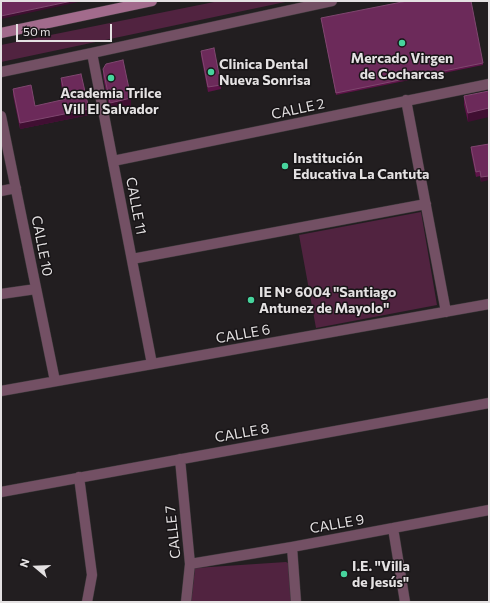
<!DOCTYPE html>
<html>
<head>
<meta charset="utf-8">
<style>
  body { margin:0 }
  #map { position:relative; width:490px; height:603px; overflow:hidden; background:#221e20; font-family:Commissioner,sans-serif }
  canvas { display:block }
  .frame { position:absolute; inset:0; border:2px solid #e4e1e2; pointer-events:none }
  .north { position:absolute; left:16px; top:547px; width:40px; height:40px; -webkit-text-stroke:3px #181517; paint-order:stroke; rotate:289deg; font-size:11px; font-weight:700; line-height:16px; text-align:center; color:#e4e1e2 }
  .north::after { content:''; display:block; margin:auto; width:14px; height:18px; background:#e4e1e2; clip-path:polygon(50% 0,100% 100%,50% 72%,0 100%) }
  .scale { position:absolute; left:16px; top:24px; width:96px; height:18px; box-sizing:border-box; border:2px solid #e4e1e2; border-top:0; padding-left:5px; font-size:12px; line-height:14px; white-space:nowrap; color:#e4e1e2; -webkit-text-stroke:3px #181517; paint-order:stroke }
</style>
</head>
<body>
<div id="map">
<canvas width="490" height="603"></canvas>
<div class="frame"></div>
<div class="north">N</div>
<div class="scale">50 m</div>
</div>
<script>
const ctx = document.querySelector('canvas').getContext('2d');
ctx.lineJoin = 'round';
function fillPath(path, color) {
  ctx.fillStyle = color;
  ctx.fill(path, 'evenodd');
}
function shape(rows) {
  const path = new Path2D();
  for (const r of rows) {
    path.moveTo(r[0], r[1]);
    for (let i = 2; i < r.length; i += 2) path.lineTo(r[i], r[i + 1]);
  }
  return path;
}
function strokePath(path, color, width, dash) {
  ctx.strokeStyle = color;
  ctx.lineWidth = width;
  ctx.lineCap = dash ? 'butt' : 'round';
  ctx.setLineDash(dash || []);
  ctx.stroke(path);
}
function label(font, color, halo, rows, align = 'center') {
  ctx.font = font + ' Commissioner,sans-serif';
  ctx.lineWidth = 3;
  ctx.setLineDash([]);
  ctx.textBaseline = 'middle';
  ctx.strokeStyle = halo;
  ctx.fillStyle = color;
  for (const [text, x, y, turn = 0] of rows) {
    ctx.save();
    ctx.translate(x, y);
    ctx.rotate((+turn || 0) * Math.PI / 180);
    ctx.textAlign = isNaN(turn) ? turn : align;
    if (halo) ctx.strokeText(text, 0, 0);
    ctx.fillText(text, 0, 0);
    ctx.restore();
  }
}
const green = shape([
  [219,1,290,1,1,62,1,45],
  [421,212,437,305,316,328,299,235],
  [286,562,290,564,293,602,191,602,195,568]
]);
const street = shape([
  [92,53,152,364],
  [1,72,92,53,332,1],
  [406,100,446,312],
  [1,116,55,381],
  [113,161,489,84],
  [1,191,16,188],
  [132,259,426,204],
  [1,294,36,289],
  [1,391,489,304],
  [180,459,190,564,186,602],
  [79,477,92,575,87,602],
  [1,492,489,403],
  [393,528,405,602],
  [292,547,296,602],
  [190,564,292,547,489,510]
]);
const secondary = shape([
  [1,33,152,1]
]);
const wall = shape([
  [321,18,483,63,483,65,336,95],
  [201,51,221,85,221,89,208,92,201,56],
  [103,69,131,107,110,111,103,77],
  [61,78,89,115,20,129,13,95,13,89,35,106,65,100,61,85],
  [489,91,468,122,464,105,464,96],
  [489,144,481,182,480,176,476,177,471,152,471,147]
]);
const shadedWall = shape([
  [72,1,83,1,1,19,1,16],
  [131,98,131,107,110,111,110,103],
  [489,108,489,117,468,122,468,113],
  [89,109,89,115,20,129,20,123],
  [489,176,489,180,481,182,481,177]
]);
const building = shape([
  [1,1,72,1,1,16,1,1],
  [407,1,471,1,483,63,336,93,321,18,407,1],
  [214,48,221,85,208,87,201,51,214,48],
  [123,60,131,98,110,103,103,69,106,64,123,60],
  [81,74,89,109,20,123,13,89,31,85,35,106,66,99,61,78,81,74],
  [489,91,489,108,468,113,464,96,489,91],
  [489,144,489,176,481,177,480,171,476,172,471,147,489,144]
]);
const markers = [
  [402,43,4,"#47d49d"],
  [211,72,4,"#47d49d"],
  [111,78,4,"#47d49d"],
  [285,166,4,"#47d49d"],
  [251,300,4,"#47d49d"],
  [344,574,4,"#47d49d"]
];
const poiNames = [
  ["Mercado Virgen",402,58,"center"],
  ["de Cocharcas",402,74,"center"],
  ["Clinica Dental",219,64],
  ["Nueva Sonrisa",219,80],
  ["Academia Trilce",111,93,"center"],
  ["Vill El Salvador",111,109,"center"],
  ["Institución",293,158],
  ["Educativa La Cantuta",293,174],
  ["IE N° 6004 \"Santiago",259,292],
  ["Antunez de Mayolo\"",259,308],
  ["I.E. \"Villa",352,566],
  ["de Jesús\"",352,582]
];
const streetNames = [
  ["CALLE 2",298,109,-12],
  ["CALLE 11",136,206,79],
  ["CALLE 10",42,246,79],
  ["CALLE 6",243,334,-10],
  ["CALLE 8",242,433,-10],
  ["CALLE 9",337,524,-10],
  ["CALLE 7",173,532,-96]
];
fillPath(green, '#512340');
strokePath(street, '#3d393b', 11);
strokePath(secondary, '#3d393b', 11);
strokePath(street, '#735064', 10);
strokePath(secondary, '#a26b8c', 10);
fillPath(wall, '#5e1449');
fillPath(shadedWall, '#400f32');
fillPath(building, '#6c2a5a');
strokePath(building, '#7f476f', 1);
for (const [x, y, r, color] of markers) {
  const dot = new Path2D();
  dot.arc(x, y, r, 0, 2 * Math.PI);
  ctx.fillStyle = color;
  ctx.fill(dot);
  strokePath(dot, '#181517', 1.5);
}
label('bold 14px', '#e4e1e2', '#181517', poiNames, 'left');
label('14px', '#e4e1e2', '#181517', streetNames);
</script>
</body>
</html>
